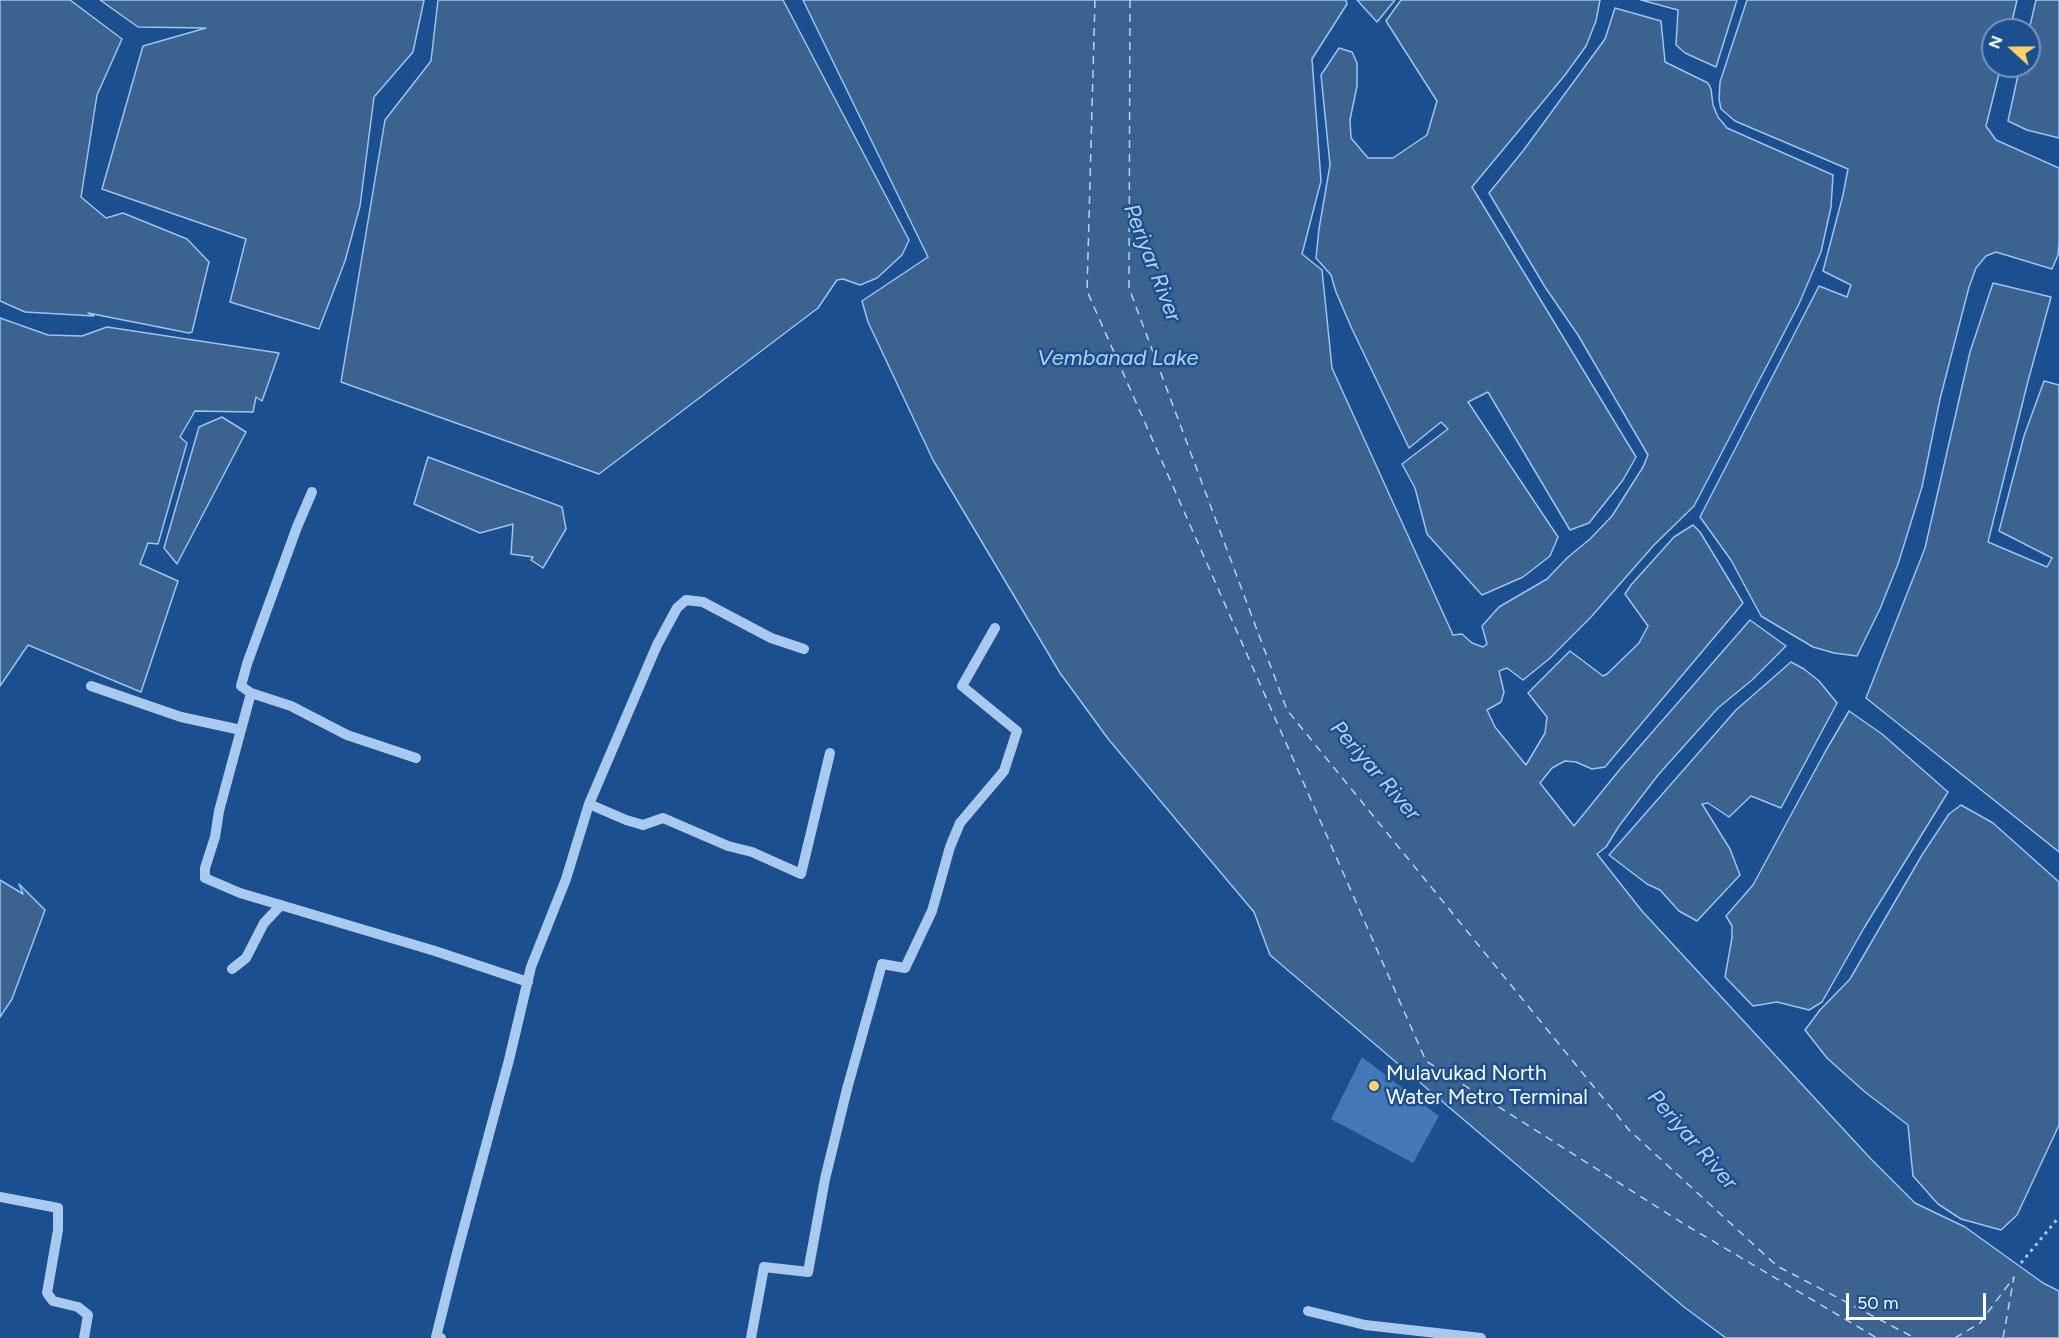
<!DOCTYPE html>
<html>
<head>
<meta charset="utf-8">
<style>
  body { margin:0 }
  #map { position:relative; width:2059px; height:1338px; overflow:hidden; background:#1b4f8f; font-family:Figtree,sans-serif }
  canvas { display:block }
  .north { position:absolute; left:1981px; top:18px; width:60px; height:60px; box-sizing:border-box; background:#1b4f8f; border:2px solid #7695bc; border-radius:50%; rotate:291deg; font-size:16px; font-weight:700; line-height:24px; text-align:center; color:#fff }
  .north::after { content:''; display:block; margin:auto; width:21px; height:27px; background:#ffd166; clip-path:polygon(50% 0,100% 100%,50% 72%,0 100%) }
  .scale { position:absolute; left:1846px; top:1293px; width:140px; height:27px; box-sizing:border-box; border:3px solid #fff; border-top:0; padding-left:8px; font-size:18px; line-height:21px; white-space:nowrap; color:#fff; -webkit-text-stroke:4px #1b4f8f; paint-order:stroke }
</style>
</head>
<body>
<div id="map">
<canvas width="2059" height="1338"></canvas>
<div class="north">N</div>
<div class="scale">50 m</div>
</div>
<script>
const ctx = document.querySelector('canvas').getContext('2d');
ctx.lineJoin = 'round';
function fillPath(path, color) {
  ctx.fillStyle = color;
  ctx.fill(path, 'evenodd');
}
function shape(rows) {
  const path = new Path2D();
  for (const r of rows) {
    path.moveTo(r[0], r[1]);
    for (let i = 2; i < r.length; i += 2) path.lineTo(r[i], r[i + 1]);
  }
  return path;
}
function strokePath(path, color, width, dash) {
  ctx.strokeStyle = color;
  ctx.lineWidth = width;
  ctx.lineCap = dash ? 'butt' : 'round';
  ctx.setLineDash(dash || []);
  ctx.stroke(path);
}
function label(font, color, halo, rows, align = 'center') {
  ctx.font = font + ' Figtree,sans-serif';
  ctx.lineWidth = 5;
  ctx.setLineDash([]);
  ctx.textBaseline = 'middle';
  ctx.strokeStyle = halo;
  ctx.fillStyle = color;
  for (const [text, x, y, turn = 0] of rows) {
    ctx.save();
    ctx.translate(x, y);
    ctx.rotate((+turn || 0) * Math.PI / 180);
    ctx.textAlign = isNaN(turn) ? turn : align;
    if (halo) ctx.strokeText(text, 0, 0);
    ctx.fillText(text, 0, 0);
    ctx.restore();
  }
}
const water = shape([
  [0,0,70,0,122,39,97,95,81,197,106,218,123,213,187,239,209,262,192,332,189,333,88,313,94,316,25,312,0,301,0,0],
  [100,0,424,0,413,52,374,97,360,206,345,261,319,329,230,302,246,239,102,189,143,46,206,28,138,27,100,0],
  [438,0,783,0,909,240,902,255,877,278,860,285,843,279,837,280,818,308,599,474,341,382,385,120,431,61,438,0],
  [803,0,1346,0,1347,4,1312,59,1321,181,1302,254,1322,270,1332,368,1453,635,1462,634,1472,643,1483,647,1487,644,1482,626,1499,607,1547,579,1567,558,1590,539,1612,516,1643,467,1648,455,1578,335,1545,287,1489,193,1523,151,1605,39,1615,8,1661,21,1665,62,1708,83,1711,89,1713,105,1718,117,1727,128,1833,175,1831,207,1821,252,1799,304,1694,506,1654,545,1591,617,1549,659,1523,680,1507,668,1499,671,1504,692,1501,702,1487,710,1495,727,1526,765,1545,733,1547,717,1528,693,1570,651,1603,676,1607,674,1639,643,1648,626,1625,594,1631,585,1674,537,1693,525,1700,532,1743,603,1605,767,1592,769,1576,762,1565,761,1552,768,1540,783,1574,826,1621,768,1750,620,1786,646,1752,680,1718,708,1658,775,1619,826,1606,847,1597,854,1642,911,1870,1158,1915,1203,1965,1227,2043,1283,2059,1291,2059,1338,1726,1338,1684,1307,1270,955,1254,912,1109,740,1060,673,933,460,868,322,862,301,928,257,803,0],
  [1357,0,1395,0,1377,22,1357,0],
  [1401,0,1600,0,1596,21,1586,46,1565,75,1472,187,1636,457,1623,480,1589,523,1570,530,1488,392,1468,402,1558,537,1550,556,1523,577,1482,595,1427,534,1415,488,1402,464,1448,429,1441,422,1409,448,1352,329,1336,292,1331,275,1316,258,1319,229,1330,165,1321,75,1339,48,1352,52,1357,63,1357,86,1350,120,1351,138,1368,158,1393,158,1427,135,1437,101,1386,21,1401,0],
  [1641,0,1737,0,1716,67,1685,53,1676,45,1678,10,1641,0],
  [1747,0,2017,0,2010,30,1993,30,1993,66,2001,66,1986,126,1996,140,2059,168,2059,244,2058,255,2052,269,1996,252,1986,256,1976,268,1969,287,1940,399,1922,487,1898,564,1880,609,1857,656,1834,653,1813,647,1761,616,1731,560,1700,517,1819,286,1847,297,1851,285,1823,271,1843,195,1848,169,1735,121,1721,109,1719,99,1720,82,1747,0],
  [2036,0,2059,0,2059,138,2027,130,2008,121,2020,66,2029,66,2029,30,2036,0],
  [1993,283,2051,297,2027,385,1988,542,2047,567,2052,558,1999,531,2024,436,2044,381,2059,385,2059,852,1866,698,1925,548,1970,352,1993,283],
  [0,318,48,335,82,336,107,327,279,353,262,401,256,397,253,412,195,411,180,437,187,443,158,544,148,543,140,564,178,581,141,692,28,645,0,686,0,318],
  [222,417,246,432,177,564,164,548,199,427,222,417],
  [428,457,562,507,566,529,543,568,531,560,533,557,511,554,513,524,480,533,414,504,428,457],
  [1791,662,1804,669,1819,681,1837,703,1781,808,1751,796,1729,817,1708,803,1702,804,1730,849,1740,875,1697,921,1679,911,1660,890,1647,884,1609,855,1736,710,1791,662],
  [1849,711,1882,734,1948,792,1864,928,1822,1002,1809,1010,1777,1002,1753,1006,1725,977,1732,938,1732,926,1726,916,1753,885,1825,752,1849,711],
  [1961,805,1993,823,2059,882,2059,1125,2017,1215,2001,1230,1961,1219,1938,1204,1913,1176,1908,1125,1865,1092,1827,1058,1805,1030,1820,1010,1850,979,1922,855,1949,814,1961,805],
  [0,880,23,894,19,884,45,910,12,999,0,1017,0,880]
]);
const ferry = shape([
  [1095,0,1087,291,1426,1061,1684,1224,1877,1338],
  [1130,0,1129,288,1287,710,1629,1130,1777,1266,1915,1338],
  [1955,1338,1980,1323,2014,1277,2003,1338]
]);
const building = shape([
  [1362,1057,1439,1116,1413,1163,1331,1119]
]);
const path = shape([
  [2021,1263,2059,1217]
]);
const minor = shape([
  [312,492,297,527,247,664,241,686,251,693,291,706,347,735,416,758],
  [91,686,181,717,241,730],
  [251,693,219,811,215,837,205,868,205,878,240,893,435,951,528,982],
  [589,804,626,820,643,825,663,818,728,846,752,852,801,874,830,753],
  [232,969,246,958,264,923,281,905],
  [0,1197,58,1208,58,1230,47,1293,53,1301,78,1307,88,1315,84,1338],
  [1308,1311,1365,1325,1481,1338],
  [441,1338,436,1337,457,1253,509,1060,531,967,566,879,589,804,657,645,677,608,686,600,703,602,771,638,804,649],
  [751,1338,764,1267,808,1272,825,1179,847,1089,882,964,905,968,932,911,950,847,960,823,1004,771,1017,731,962,686,995,628]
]);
const markers = [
  [1374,1086,6,"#ffd166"]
];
const poiNames = [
  ["Mulavukad North",1386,1074],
  ["Water Metro Terminal",1386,1098]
];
const waterNames = [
  ["Periyar River",1152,263,69],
  ["Vembanad Lake",1118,359],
  ["Periyar River",1375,771,49],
  ["Periyar River",1692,1140,49]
];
fillPath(water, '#3c6290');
strokePath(water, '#9cc4f0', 1.5);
strokePath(ferry, '#b5d3f5', 1.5, [8, 6]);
fillPath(building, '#4478b7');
strokePath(path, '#a9c9ee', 3, [3, 4.5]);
strokePath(minor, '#a9c9ee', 10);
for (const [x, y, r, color] of markers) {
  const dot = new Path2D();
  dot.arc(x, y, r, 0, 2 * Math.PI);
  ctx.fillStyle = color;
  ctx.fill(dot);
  strokePath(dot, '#1b4f8f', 2);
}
label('21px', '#fff', '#1b4f8f', poiNames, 'left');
label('italic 22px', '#b5d3f5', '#1b4f8f', waterNames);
</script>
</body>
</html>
